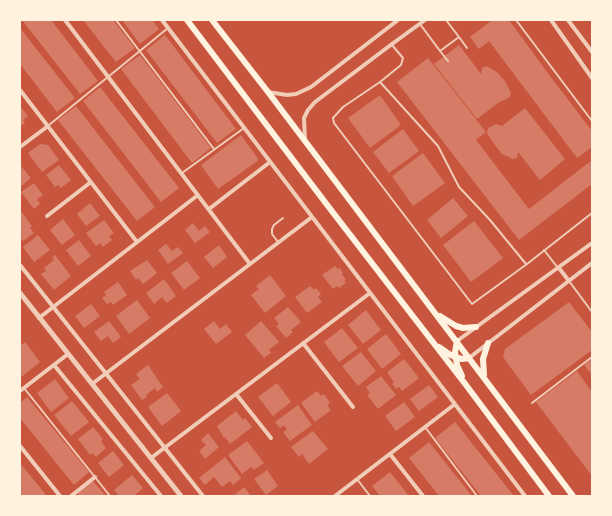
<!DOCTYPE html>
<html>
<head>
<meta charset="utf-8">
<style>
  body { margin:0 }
  #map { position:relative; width:612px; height:516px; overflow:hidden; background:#c8553d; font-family:Commissioner,sans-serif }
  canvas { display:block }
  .frame { position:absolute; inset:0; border:21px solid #fff3e0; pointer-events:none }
</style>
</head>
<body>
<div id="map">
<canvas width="612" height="516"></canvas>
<div class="frame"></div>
</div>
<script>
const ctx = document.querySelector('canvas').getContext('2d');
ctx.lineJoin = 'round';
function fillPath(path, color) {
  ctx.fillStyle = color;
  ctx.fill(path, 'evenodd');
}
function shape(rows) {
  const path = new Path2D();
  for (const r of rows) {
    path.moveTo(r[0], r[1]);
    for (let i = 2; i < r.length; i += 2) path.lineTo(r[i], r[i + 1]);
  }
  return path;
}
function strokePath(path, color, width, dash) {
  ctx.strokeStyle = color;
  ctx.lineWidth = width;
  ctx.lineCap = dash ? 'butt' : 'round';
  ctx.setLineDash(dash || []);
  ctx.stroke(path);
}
const building = shape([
  [22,20,51,20,98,81,80,94],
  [83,20,113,20,135,48,116,62],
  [122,20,152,20,159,29,140,44],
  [492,20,509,20,550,76,592,131,592,147,577,158,489,41,479,49,470,37],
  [20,28,75,98,57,112,20,64],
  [165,35,236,129,217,143,146,50],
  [459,45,481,74,482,68,486,66,497,72,505,81,511,93,510,97,498,103,477,119,434,64],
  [140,55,211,148,192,163,121,69],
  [428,58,486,132,476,140,529,209,592,160,592,184,519,240,397,82],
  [100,87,179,188,161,202,83,101],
  [380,95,401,125,370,148,348,118],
  [20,106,28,116,23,120,25,123,20,127],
  [76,106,155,207,137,221,58,120],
  [525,108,565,159,540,180,518,152,517,158,513,159,502,154,494,144,487,133,488,128,496,124,502,126],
  [403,129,419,151,389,173,373,152],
  [241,135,259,160,218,189,201,165],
  [40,144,48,145,59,160,42,172,28,153],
  [423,153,445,183,413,206,392,176],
  [20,165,31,178,20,187],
  [59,165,71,180,61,188,58,185,55,187,46,175],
  [34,183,43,195,37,199,40,204,34,209,21,192],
  [453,198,468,216,441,238,427,220],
  [90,203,100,216,86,226,77,214],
  [21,211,32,226,30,228,34,233,23,241,20,237],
  [63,219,75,235,62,245,50,230],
  [104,220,114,233,109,236,112,240,103,247,100,243,96,246,86,233],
  [474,221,503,258,471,282,443,245],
  [193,223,199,231,205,226,210,232,195,243,185,230],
  [38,235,50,250,34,262,23,247],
  [79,240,91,256,78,266,66,250],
  [166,244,172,251,178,247,183,253,168,264,158,250],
  [219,245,227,257,213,268,204,257],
  [55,255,71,276,54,290,41,274,46,271,44,268,54,260,52,258],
  [147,260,157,273,143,284,138,278,136,280,130,271],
  [187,261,200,278,184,290,171,273],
  [335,266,338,269,340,268,343,273,342,274,346,280,344,281,346,283,339,288,337,286,333,289,322,275],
  [270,275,286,296,265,313,251,295,259,289,256,286],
  [164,279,176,296,167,303,162,297,154,304,146,293],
  [118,282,127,295,113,305,111,302,107,304,102,298,106,295,104,292],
  [310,286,314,290,316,288,321,294,318,297,322,302,307,313,295,297],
  [137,300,150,318,129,334,116,316],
  [569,302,592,332,592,350,531,395,503,357,505,349],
  [91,304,100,316,84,328,75,316],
  [288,307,301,322,291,330,293,332,286,338,276,326,279,324,274,318],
  [366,310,381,330,363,344,348,325],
  [109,321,121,337,113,343,108,336,101,341,94,332],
  [214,321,220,329,226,324,232,332,216,344,204,329],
  [261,321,279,342,269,350,271,353,264,358,245,335],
  [342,328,358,348,339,362,324,342],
  [386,334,401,354,382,369,367,349],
  [25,342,40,362,20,378,20,346],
  [361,352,376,371,358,386,342,366],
  [404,359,419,378,402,391,399,387,396,389,392,384,394,382,387,372],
  [592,359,592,375,584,365],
  [148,365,163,387,157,392,155,388,146,395,147,397,142,400,131,385,140,379,136,374],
  [577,371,592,392,592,476,536,402],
  [381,376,396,395,378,409,367,395,370,393,366,387],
  [55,379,69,398,51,412,37,393],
  [277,383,291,402,273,416,258,397],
  [429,385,438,397,419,411,410,399],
  [317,391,321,396,324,394,330,403,327,405,331,410,315,422,301,403],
  [167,393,181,411,162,426,148,407],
  [27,397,89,472,74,485,20,418,20,403],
  [72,401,89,422,71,436,54,415],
  [404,402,415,417,396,431,385,416],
  [298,405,312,425,290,441,283,432,287,430,284,425,280,428,275,422],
  [236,411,243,420,245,418,252,427,230,444,225,437,224,438,217,426],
  [455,422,514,496,481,496,435,438],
  [93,427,103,439,101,441,106,448,96,457,92,453,90,455,78,439],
  [313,431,328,449,309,464,302,454,299,457,291,447],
  [208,433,219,447,205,459,199,451,206,445,201,440],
  [247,441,264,463,254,470,251,467,242,474,228,455],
  [429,442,472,496,439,496,409,458],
  [113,451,124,465,109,477,98,463],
  [225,457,241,478,233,485,230,481,222,487,214,477,205,485,199,478],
  [20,463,47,496,20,496],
  [267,470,278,486,266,495,254,479],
  [390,472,409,496,380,496,372,486],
  [132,475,143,488,134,496,119,496,114,490],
  [92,480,106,496,79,496,77,493],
  [244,487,251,496,233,496]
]);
const service = shape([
  [116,20,214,149],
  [516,20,592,121],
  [420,24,440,51,459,37,446,20],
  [459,37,467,48],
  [392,45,403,58,401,65,380,82,343,107,333,118,334,123,472,304,527,264,592,213],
  [440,51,448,61],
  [380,82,438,146,459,187,490,220,526,264],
  [49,125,168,28],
  [182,173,244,128],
  [278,242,272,234,272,229,274,225,283,218],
  [544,250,558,268],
  [569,281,592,312],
  [24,388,110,496],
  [532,403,592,357],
  [425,427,477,496],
  [357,479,370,496]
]);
const minor = shape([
  [65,20,250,264],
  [162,20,525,496],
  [551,20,592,78],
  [568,20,592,52],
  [20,90,137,242],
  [268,92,287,95,296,94,311,87,398,20],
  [305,140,304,118,308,110,315,102,392,44,425,20],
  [20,147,48,126],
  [209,209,270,162],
  [47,216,91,182],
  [20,265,203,496],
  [559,268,569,281],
  [39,318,198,195],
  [457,341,592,243],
  [303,343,353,407],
  [469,358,592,263],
  [54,365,161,496],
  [92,384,312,217],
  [20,391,68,354],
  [236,394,271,438],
  [20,446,60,496],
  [390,454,423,496],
  [151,458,370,293],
  [71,496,95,477],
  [335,496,455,404]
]);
const tertiary = shape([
  [20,293,181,496]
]);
const primary = shape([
  [187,20,331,210,466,385,549,496],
  [212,20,268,92,573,496],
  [440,316,456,326,463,328,476,327],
  [457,341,455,352,457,365,462,376],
  [439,347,449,354,455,357,462,359,469,358],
  [484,375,483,359,488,343]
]);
fillPath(building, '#d67c66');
strokePath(service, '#f1ccb7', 2);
strokePath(minor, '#f1ccb7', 4);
strokePath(tertiary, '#f1ccb7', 5);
strokePath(primary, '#fff3e0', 6);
</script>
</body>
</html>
